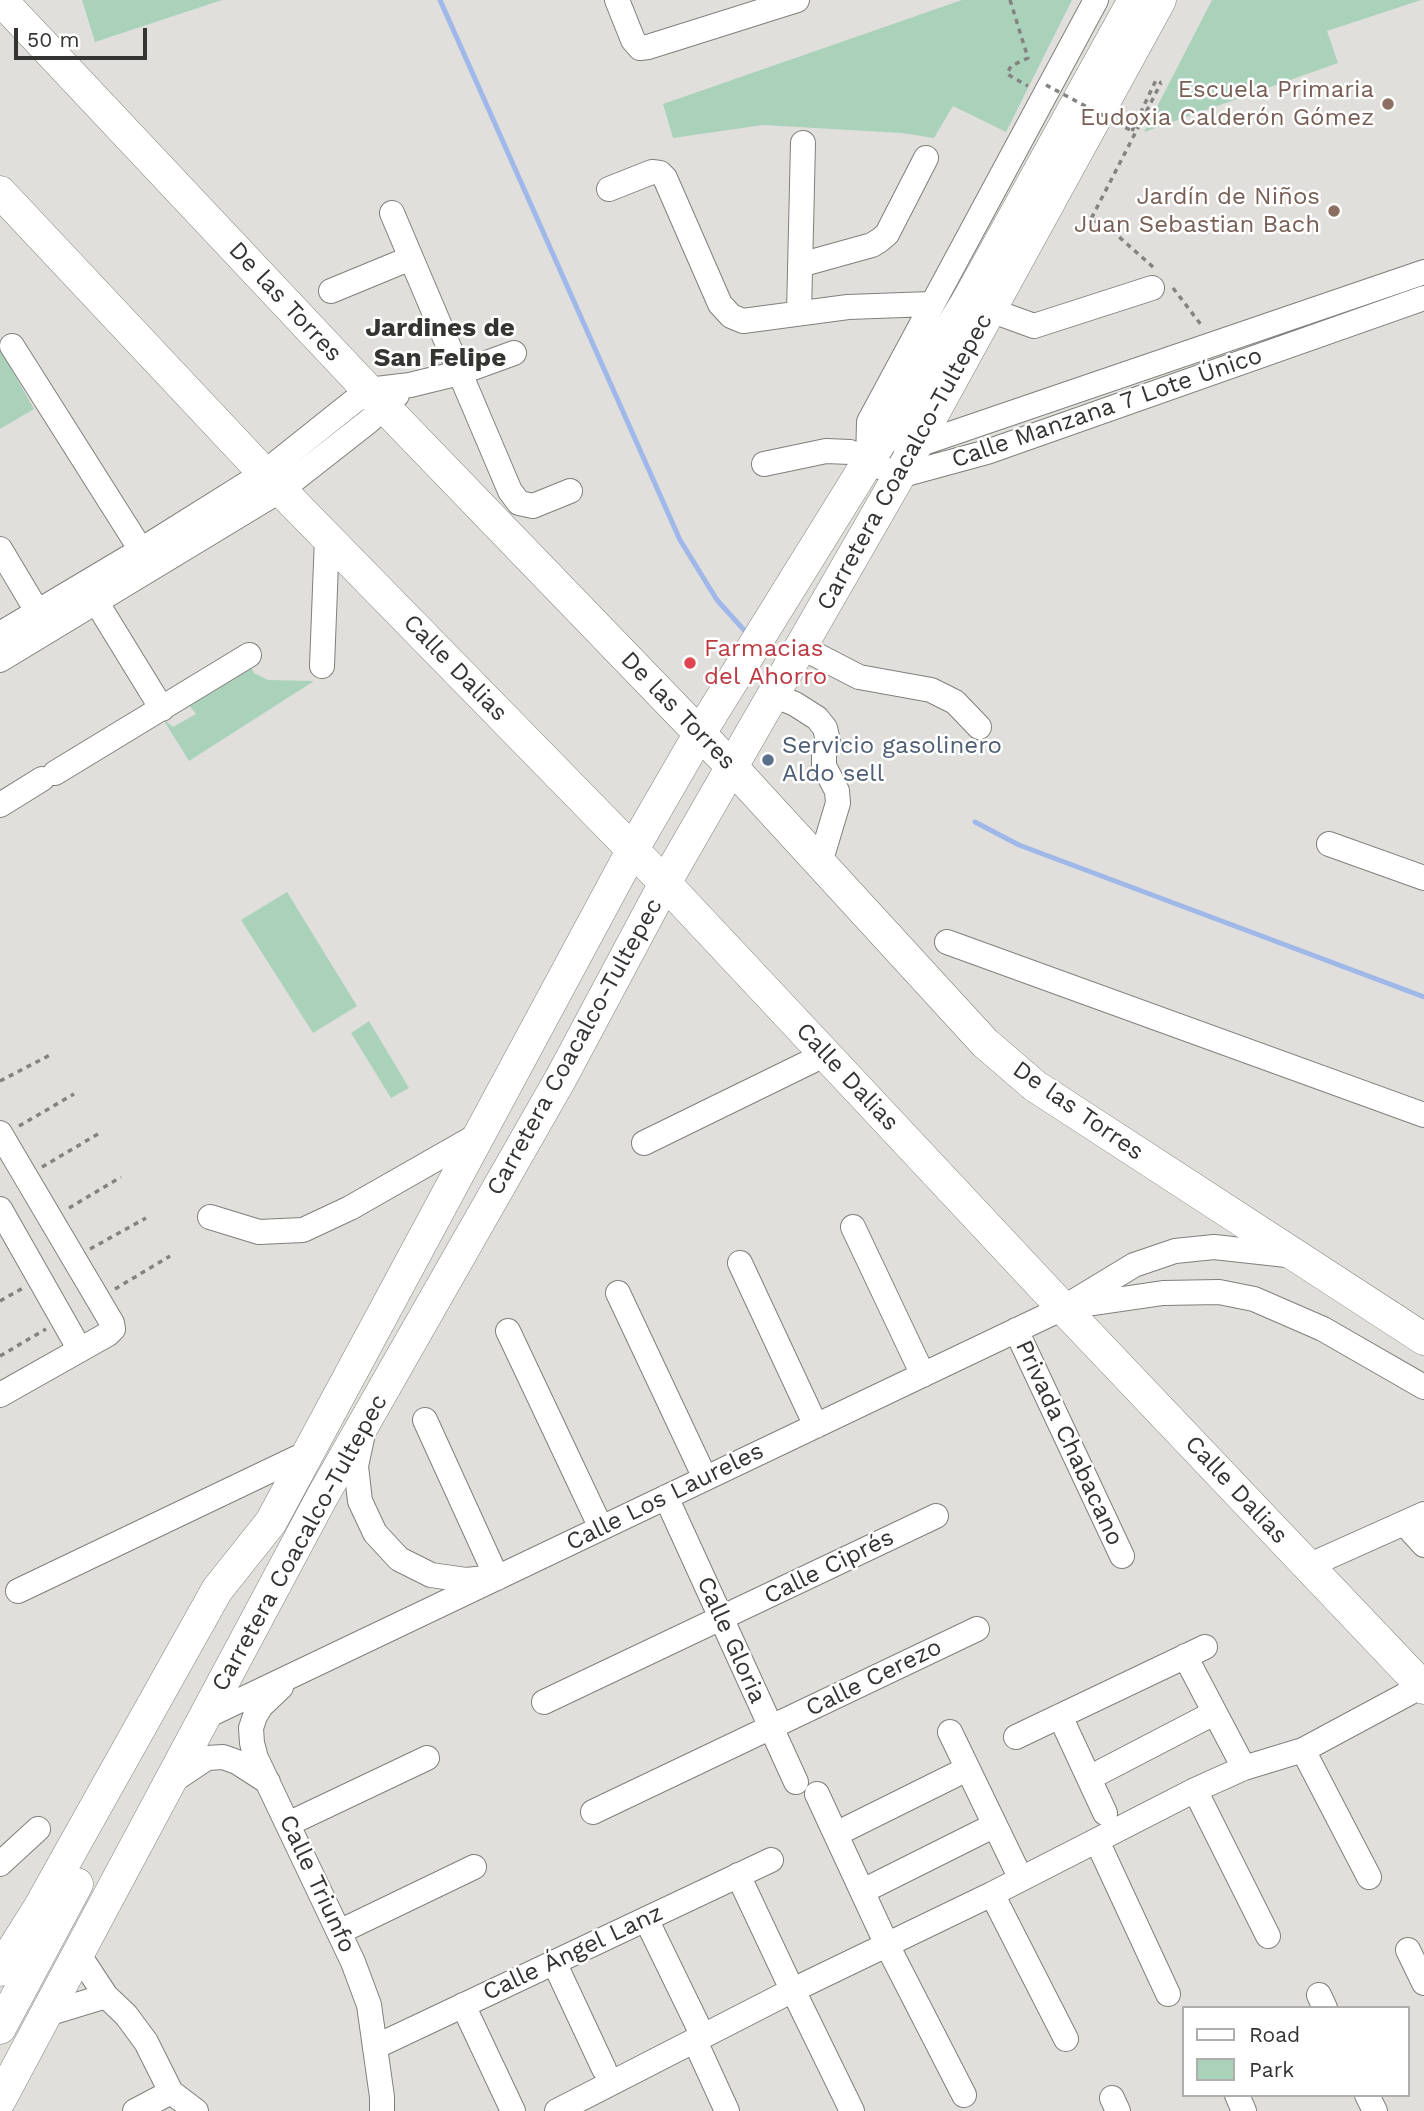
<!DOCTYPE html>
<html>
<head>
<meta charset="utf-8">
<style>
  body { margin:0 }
  #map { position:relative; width:1424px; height:2111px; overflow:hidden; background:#e1dfdb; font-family:"Work Sans",sans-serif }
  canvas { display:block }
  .legend { position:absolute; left:1182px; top:2006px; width:228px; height:91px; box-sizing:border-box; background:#fff; border:2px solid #aeaead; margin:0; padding:9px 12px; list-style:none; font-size:21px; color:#343432 }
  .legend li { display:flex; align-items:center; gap:14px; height:35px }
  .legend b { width:35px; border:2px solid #aeaead }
  .scale { position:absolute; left:14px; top:28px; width:133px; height:32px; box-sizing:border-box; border:4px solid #343432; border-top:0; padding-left:9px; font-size:21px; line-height:24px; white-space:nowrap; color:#343432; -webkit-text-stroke:5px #fff; paint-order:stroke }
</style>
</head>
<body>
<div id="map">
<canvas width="1424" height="2111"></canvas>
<ul class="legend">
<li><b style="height:9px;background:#fff"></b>Road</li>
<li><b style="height:19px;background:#aad2bb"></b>Park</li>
</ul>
<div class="scale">50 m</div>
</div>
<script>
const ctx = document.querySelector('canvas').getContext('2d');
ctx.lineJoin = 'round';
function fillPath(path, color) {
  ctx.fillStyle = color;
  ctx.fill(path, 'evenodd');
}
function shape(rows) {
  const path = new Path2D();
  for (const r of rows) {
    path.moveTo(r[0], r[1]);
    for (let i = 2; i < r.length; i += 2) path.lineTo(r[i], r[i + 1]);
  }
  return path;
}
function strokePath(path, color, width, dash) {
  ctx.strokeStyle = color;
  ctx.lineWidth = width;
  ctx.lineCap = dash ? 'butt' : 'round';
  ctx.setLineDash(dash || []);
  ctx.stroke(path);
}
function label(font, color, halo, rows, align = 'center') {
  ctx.font = font + ' "Work Sans",sans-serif';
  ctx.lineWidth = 5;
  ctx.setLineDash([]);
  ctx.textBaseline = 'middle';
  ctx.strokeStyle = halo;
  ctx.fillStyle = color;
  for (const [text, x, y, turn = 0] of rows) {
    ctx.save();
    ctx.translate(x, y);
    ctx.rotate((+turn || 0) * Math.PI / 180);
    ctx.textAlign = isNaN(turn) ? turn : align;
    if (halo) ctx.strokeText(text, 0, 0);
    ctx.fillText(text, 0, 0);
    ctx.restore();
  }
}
const green = shape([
  [82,0,222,0,95,42],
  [962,0,1072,0,1006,132,953,106,934,138,902,133,763,125,673,138,663,104],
  [1212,0,1421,0,1327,31,1338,63,1144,132],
  [0,349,34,409,0,429],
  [251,667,254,673,268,680,314,681,189,761,163,719,173,727,196,714,188,704],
  [287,892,357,1006,313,1033,241,920],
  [369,1021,409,1088,391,1098,351,1033]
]);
const stream = shape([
  [440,0,680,540,717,600,744,630],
  [975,822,1019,845,1424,997]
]);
const path = shape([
  [1010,0,1028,58,1011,66,1007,74,1028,86],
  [1132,131,1156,80,1161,83],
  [1153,267,1109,228,1091,219,1161,83],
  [1173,288,1202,326],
  [0,1081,50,1055],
  [19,1126,74,1094],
  [42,1167,98,1134],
  [69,1208,121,1177],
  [90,1249,146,1218],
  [115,1289,170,1256],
  [0,1301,23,1288],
  [0,1356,46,1329]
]);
const minor = shape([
  [617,0,633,40,640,48,648,47,797,0],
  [609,189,652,172,660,173,665,178,720,304,731,316,743,321,848,307,931,304],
  [392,213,510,491,519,503,533,506,570,491],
  [800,265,872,245,880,240,887,234,926,158],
  [331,291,411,258],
  [990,310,1034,326,1152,288],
  [799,313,803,143],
  [12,346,141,550],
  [906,449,1424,272],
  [868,460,869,422,1096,0],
  [764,464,826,451,850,452,899,476,987,452,1424,298],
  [0,549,37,611],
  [89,590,162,709],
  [0,634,141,550,264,473,368,390,410,385,459,373,514,353],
  [801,647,859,677,931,690,955,702,979,727],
  [0,660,281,490,369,421,397,395],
  [322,666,327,537],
  [773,695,795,704,817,718,825,728,828,741,824,755,824,766,837,791,838,803,820,863],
  [55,773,249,655],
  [0,805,42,779],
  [1329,844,1424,878],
  [947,942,1424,1115],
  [0,1133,112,1323,113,1329,108,1334,0,1395],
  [644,1143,826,1054],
  [0,1209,80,1350],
  [210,1217,259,1232,303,1230,350,1208,478,1135],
  [853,1227,923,1375],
  [740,1263,816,1426],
  [618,1293,705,1478],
  [1074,1306,1163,1293,1219,1292,1254,1299,1323,1329,1424,1387],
  [1016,1330,1122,1556],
  [508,1331,601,1528],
  [425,1420,497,1578],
  [362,1438,356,1466,360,1501,375,1533,399,1559,431,1575,466,1580,486,1578],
  [666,1497,796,1782],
  [1404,1523,1424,1545],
  [1308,1566,1424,1514],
  [18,1591,307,1453],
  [1185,1656,1244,1768],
  [281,1687,261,1706,255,1716,251,1728,252,1743,256,1758,353,1962,369,2005,382,2097,382,2111],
  [544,1702,936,1516],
  [1060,1716,1105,1813],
  [205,1717,1063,1308,1134,1265,1175,1251,1214,1247,1296,1256],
  [950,1732,1021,1879],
  [1016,1737,1205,1647],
  [1303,1750,1369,1877],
  [1089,1778,1214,1713],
  [171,1782,207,1758,223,1757,237,1762,268,1782],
  [1195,1790,1268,1936],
  [817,1794,887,1945,964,2095],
  [593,1812,977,1629],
  [288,1824,427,1758],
  [836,1834,967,1769],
  [1097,1841,1168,1994],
  [0,1864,38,1829],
  [738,1875,787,1979],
  [863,1891,995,1825],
  [992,1894,1066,2039],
  [646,1919,699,2028],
  [339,1932,474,1867],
  [1408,1950,1424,1983],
  [79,1955,106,1996,126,2015,146,2042,171,2092,196,2111],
  [554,1962,604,2069],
  [793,1990,852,2111],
  [1319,1995,1325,2008],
  [463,2005,513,2111],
  [47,2014,106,1996],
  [695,2041,727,2111],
  [375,2047,771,1860],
  [1237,2095,1244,2111],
  [1367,2095,1375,2111],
  [1112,2098,1118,2111],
  [135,2111,171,2092],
  [557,2111,793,1990,992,1894,1195,1790,1244,1768,1303,1750,1422,1686,1424,1682]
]);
const major = shape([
  [1,0,368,390,732,767,985,1043,1035,1086,1424,1339],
  [0,192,264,473,665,883,1063,1308,1424,1688],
  [0,1970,39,1908,217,1590,271,1522,633,849,700,733,967,302,1134,0],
  [0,2028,77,1884],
  [0,2100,322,1497,561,1078,665,883,899,476,1160,0]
]);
const pathBridge = shape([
  [1046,85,1132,131]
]);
const markers = [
  [1388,104,7,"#8d6e63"],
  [1334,211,7,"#8d6e63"],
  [690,663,7,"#e0444e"],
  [768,760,7,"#5c6f8a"]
];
const educationNames = [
  ["Escuela Primaria",1374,90],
  ["Eudoxia Calderón Gómez",1374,118],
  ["Jardín de Niños",1320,197],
  ["Juan Sebastian Bach",1320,225]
];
const streetNames = [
  ["De las Torres",285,302,47],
  ["Calle Manzana 7 Lote Único",1107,408,-19],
  ["Carretera Coacalco-Tultepec",905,462,-61],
  ["Calle Dalias",455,668,46],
  ["De las Torres",678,711,46],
  ["Carretera Coacalco-Tultepec",575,1047,-61],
  ["Calle Dalias",847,1077,47],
  ["De las Torres",1078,1111,35],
  ["Privada Chabacano",1069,1443,65],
  ["Calle Dalias",1236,1490,47],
  ["Calle Los Laureles",665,1497,-26],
  ["Carretera Coacalco-Tultepec",300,1543,-61],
  ["Calle Ciprés",829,1567,-26],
  ["Calle Gloria",731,1640,66],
  ["Calle Cerezo",874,1678,-26],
  ["Calle Triunfo",317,1884,65],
  ["Calle Ángel Lanz",573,1953,-25]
];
const healthNames = [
  ["Farmacias",704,649],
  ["del Ahorro",704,677]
];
const serviceNames = [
  ["Servicio gasolinero",782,746],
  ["Aldo sell",782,774]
];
const neighbourhoodNames = [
  ["Jardines de",440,328],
  ["San Felipe",440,358]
];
fillPath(green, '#aad2bb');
strokePath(stream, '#9fb8e9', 5);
strokePath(minor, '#817f7c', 26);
strokePath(major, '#817f7c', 33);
strokePath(path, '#848380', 3.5, [5, 5]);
strokePath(minor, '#fff', 24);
strokePath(major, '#fff', 32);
strokePath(pathBridge, '#848380', 3.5, [5, 5]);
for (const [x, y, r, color] of markers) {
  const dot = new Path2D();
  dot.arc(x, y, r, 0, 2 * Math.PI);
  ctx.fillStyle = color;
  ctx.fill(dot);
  strokePath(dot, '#fff', 2.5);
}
label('24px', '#785e54', '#fff', educationNames, 'right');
label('24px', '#343432', '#fff', streetNames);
label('24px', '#be3a42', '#fff', healthNames, 'left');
label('24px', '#4e5e75', '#fff', serviceNames, 'left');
label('bold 26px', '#343432', '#fff', neighbourhoodNames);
</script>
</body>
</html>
